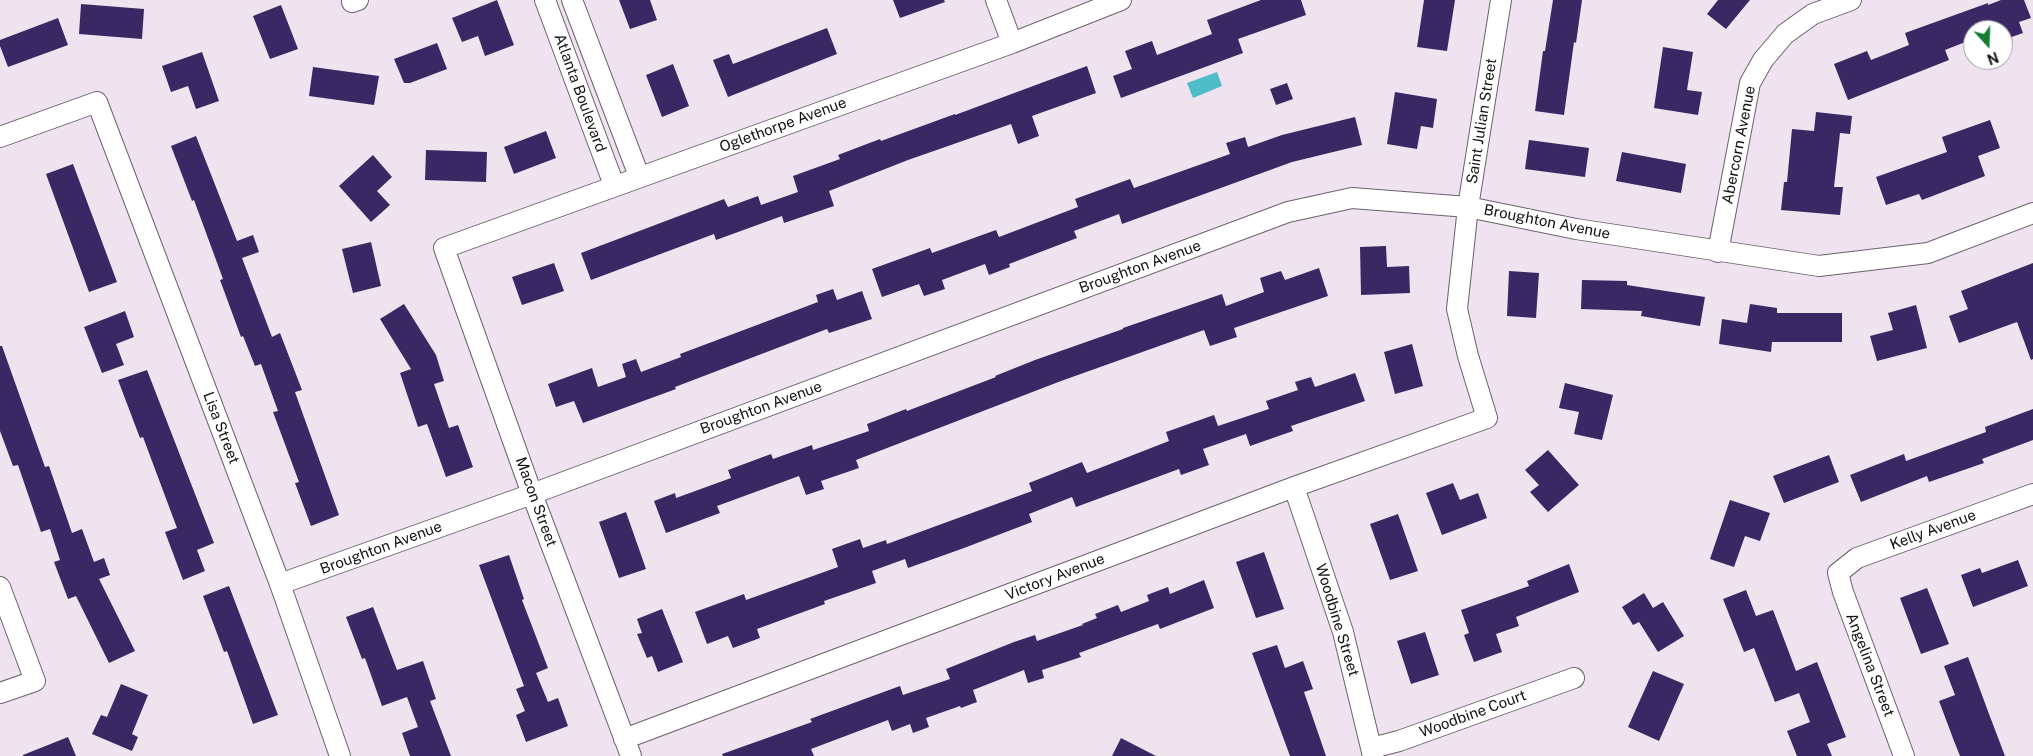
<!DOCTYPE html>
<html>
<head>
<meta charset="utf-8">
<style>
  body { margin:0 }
  #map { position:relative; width:2033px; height:756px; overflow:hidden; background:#efe3f0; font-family:"Public Sans",sans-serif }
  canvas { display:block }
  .north { position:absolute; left:1963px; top:20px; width:50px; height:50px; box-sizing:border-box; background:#fff; border:1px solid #a1a0a1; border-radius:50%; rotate:160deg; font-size:14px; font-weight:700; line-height:20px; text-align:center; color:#151115 }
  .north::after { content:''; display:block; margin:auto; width:18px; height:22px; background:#157d31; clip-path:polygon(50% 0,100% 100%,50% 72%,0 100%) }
</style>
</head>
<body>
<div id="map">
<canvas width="2033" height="756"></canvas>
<div class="north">N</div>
</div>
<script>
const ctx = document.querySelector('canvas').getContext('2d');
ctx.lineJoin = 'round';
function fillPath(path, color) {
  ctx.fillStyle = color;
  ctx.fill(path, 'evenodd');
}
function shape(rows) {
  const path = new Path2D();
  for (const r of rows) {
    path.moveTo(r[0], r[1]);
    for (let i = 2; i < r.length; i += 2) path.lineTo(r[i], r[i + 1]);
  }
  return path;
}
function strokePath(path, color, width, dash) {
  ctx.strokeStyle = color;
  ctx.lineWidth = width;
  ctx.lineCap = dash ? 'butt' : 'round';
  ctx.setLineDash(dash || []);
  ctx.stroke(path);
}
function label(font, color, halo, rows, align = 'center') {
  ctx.font = font + ' "Public Sans",sans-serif';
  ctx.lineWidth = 5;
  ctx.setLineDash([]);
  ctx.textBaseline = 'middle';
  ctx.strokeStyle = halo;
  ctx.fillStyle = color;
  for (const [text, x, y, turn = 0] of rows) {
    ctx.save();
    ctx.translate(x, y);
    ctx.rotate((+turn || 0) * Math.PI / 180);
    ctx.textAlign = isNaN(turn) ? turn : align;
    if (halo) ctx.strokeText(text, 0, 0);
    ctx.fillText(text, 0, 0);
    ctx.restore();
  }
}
const water = shape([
  [1217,72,1222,86,1193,98,1187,83]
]);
const building = shape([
  [497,0,514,45,485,56,478,36,462,42,452,18],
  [619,0,650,0,657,20,630,29],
  [893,0,944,0,945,2,900,18],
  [1261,0,1301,0,1306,15,1238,39,1243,53,1121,98,1113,76,1132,69,1125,51,1152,41,1157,55,1212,34,1207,20],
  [1424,0,1455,0,1447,51,1417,47],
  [1553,0,1582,0,1576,43,1574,42,1564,115,1535,111,1543,51,1545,51],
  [1718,0,1750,0,1726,29,1707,14],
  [2001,0,2024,0,2031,18,2019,22,2023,33,2003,40,2003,30,1973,30,1973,39,1945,50,1949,60,1848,100,1834,64,1867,51,1871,60,1909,45,1905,33,1988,3,1988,5],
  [81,4,144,9,142,39,79,34],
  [281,5,298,49,270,59,253,16],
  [58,18,68,45,8,67,0,46,0,40],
  [827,28,837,54,728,97,713,60,729,54,733,64],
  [437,43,447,69,410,83,404,83,394,59],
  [1663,47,1693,52,1687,90,1702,92,1698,115,1654,108],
  [202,52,219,101,196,109,188,86,171,92,162,66],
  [673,64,689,106,662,117,646,75],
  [1087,66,1096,93,1032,116,1039,136,1018,144,1011,124,908,160,829,191,834,206,784,223,782,216,716,240,714,234,591,280,581,253,724,199,728,207,758,196,761,205,798,192,793,176,840,159,838,155,880,139,881,141,955,114,955,115],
  [313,67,379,76,374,105,309,96],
  [1287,83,1293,99,1276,105,1270,89],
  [1395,92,1437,99,1433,128,1421,126,1417,149,1387,144],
  [1816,112,1852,116,1850,134,1840,133,1834,187,1843,187,1840,215,1781,210,1784,182,1787,182,1792,129,1814,131],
  [1355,117,1362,145,1292,162,1122,224,1119,214,1074,231,1077,238,1009,264,1010,267,989,275,985,264,942,280,945,289,924,296,919,284,882,297,872,269,930,248,932,253,996,230,999,237,1078,207,1075,199,1130,179,1134,188,1230,154,1226,143,1245,137,1248,147,1282,135],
  [1990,120,2000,148,1978,156,1985,176,1922,200,1919,194,1886,205,1876,177,1947,152,1942,137],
  [546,131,556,158,514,174,504,147],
  [196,136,237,241,253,235,259,252,242,258,272,337,280,333,302,390,295,392,339,515,311,526,295,483,299,482,273,412,278,411,261,364,255,366,243,336,241,337,220,280,223,279,194,200,192,201,171,146],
  [1529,140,1589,148,1585,177,1525,169],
  [426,150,487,152,486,182,425,180],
  [1622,152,1686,164,1681,193,1616,181],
  [373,155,392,177,377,191,390,205,371,222,339,186],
  [73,164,117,282,89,292,46,174],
  [371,242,381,286,353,293,342,249],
  [1386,246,1387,267,1409,266,1410,293,1361,295,1360,247],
  [554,263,564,291,522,305,512,277],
  [2033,263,2033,359,2031,360,2017,322,1959,343,1949,316,1968,309,1961,291],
  [1319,268,1328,296,1234,328,1237,337,1210,346,1204,330,1061,381,856,460,859,468,821,481,824,489,806,495,799,476,717,506,720,513,666,533,654,501,675,493,676,498,731,478,728,470,771,454,773,459,812,445,813,450,869,431,867,424,906,409,907,411,996,377,995,376,1035,360,1123,329,1123,328,1222,294,1226,306,1264,292,1260,278,1281,271,1285,280],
  [1509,271,1539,273,1536,318,1507,316],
  [1582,280,1627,281,1627,285,1705,297,1700,326,1641,316,1642,311,1581,309],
  [833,289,837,300,862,291,872,319,829,333,827,329,675,387,676,389,583,423,574,401,556,407,548,384,592,368,598,387,626,377,622,364,636,359,641,372,681,357,680,354,818,302,816,295],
  [404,304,436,355,444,381,434,384,449,428,458,425,473,467,446,477,427,424,418,427,400,373,411,369,380,319],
  [1750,304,1777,308,1777,313,1842,313,1842,342,1772,342,1771,352,1719,344,1722,319,1747,323],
  [1916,305,1927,348,1877,361,1870,336,1893,330,1888,313],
  [125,311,134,337,116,344,124,365,102,373,84,327],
  [1412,344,1423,386,1395,394,1384,352],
  [0,346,2,346,45,467,49,466,72,533,82,529,94,562,104,558,110,575,99,579,135,651,109,663,76,596,68,599,54,562,60,560,50,529,41,532,18,465,13,466,0,431],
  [147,370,214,543,197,550,205,571,183,580,165,532,177,528,143,437,140,438,118,380],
  [1355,373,1365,401,1291,426,1293,431,1250,446,1246,434,1203,449,1209,465,1181,475,1179,469,1076,507,1072,497,1029,514,1032,522,964,548,908,568,905,559,872,571,876,583,824,601,825,604,757,629,760,638,733,648,728,636,707,644,695,612,744,594,746,600,838,567,832,549,860,539,863,548,886,540,887,544,1032,491,1029,483,1082,462,1087,473,1169,441,1166,432,1214,415,1218,426,1269,409,1266,401,1298,390,1295,382,1311,377,1315,387],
  [1565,383,1613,395,1602,440,1574,434,1579,412,1559,408],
  [2033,409,2033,440,1982,459,1984,463,1929,482,1927,476,1861,502,1850,475,1904,454,1906,461,1986,432,1985,427],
  [1548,450,1579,485,1548,512,1530,492,1539,485,1525,470],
  [1829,455,1839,482,1784,503,1773,476],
  [1453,483,1460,500,1478,493,1487,518,1442,535,1426,493],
  [1730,500,1770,513,1760,541,1745,536,1734,567,1710,559],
  [626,512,646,569,619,578,599,522],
  [1398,514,1418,571,1390,580,1370,524],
  [1264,552,1284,609,1256,618,1236,562],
  [509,555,524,599,522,600,548,668,536,673,548,702,558,698,568,726,526,742,516,715,525,711,516,689,524,686,479,565],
  [2018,560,2028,586,1973,607,1961,575,1980,568,1982,573],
  [1569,564,1579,592,1516,617,1519,626,1496,634,1502,652,1474,662,1464,635,1469,633,1461,610,1529,586,1527,581],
  [1204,580,1214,608,1160,629,1158,624,1079,653,1081,657,1042,670,1044,678,1028,683,1024,670,973,690,977,702,961,708,960,706,926,718,929,727,913,733,910,724,892,731,888,720,811,749,814,756,723,756,722,754,812,722,810,719,900,686,903,695,950,679,946,669,1014,642,1035,635,1037,641,1083,625,1082,624,1097,618,1095,614,1118,605,1121,612,1149,601,1147,595,1168,587,1170,594],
  [229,586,278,715,253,724,227,651,224,652,203,596],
  [1927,588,1949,644,1921,654,1900,598],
  [1746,590,1756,616,1773,610,1796,671,1817,662,1846,737,1827,744,1832,756,1797,756,1787,731,1810,722,1799,693,1775,702,1754,648,1744,652,1723,599],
  [1644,593,1653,608,1663,602,1684,636,1658,652,1639,622,1633,625,1622,607],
  [373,607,397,670,423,661,436,699,430,701,451,756,410,756,402,733,418,727,407,697,382,706,365,658,362,659,346,617],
  [662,609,683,662,658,672,652,656,647,658,637,634,642,633,637,619],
  [1425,632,1439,675,1411,684,1397,641],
  [1277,645,1285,668,1303,661,1313,689,1304,692,1326,756,1290,756,1252,653],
  [1968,657,1989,714,2005,756,1960,756,1954,741,1939,701,1955,695,1944,666],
  [1653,671,1684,684,1659,741,1628,727],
  [121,684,148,695,132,734,138,737,132,751,92,734,101,715,107,717],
  [68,737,76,756,23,756,23,755],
  [1121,738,1156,756,1112,756]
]);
const minor = shape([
  [545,0,614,185],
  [572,0,639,176],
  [996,0,1012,43],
  [352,2,358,0],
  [0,137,97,102,280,584,340,756],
  [1718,252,1750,83,1763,60,1785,34,1813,14,1851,0],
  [1294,487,1343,632,1373,756],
  [280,584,532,494,1288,212,1352,198,1468,207,1576,229,1819,266,1928,253,2033,213],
  [0,587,35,681,0,693],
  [624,739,1294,487,1487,418,1468,356,1457,309,1468,207,1501,0],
  [1372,748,1399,741,1574,678],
  [631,756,532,494,444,248,1012,43,1121,0],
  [1904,756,1843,592,1838,573,1857,558,2033,494]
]);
const streetNames = [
  ["Atlanta Boulevard",580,93,70],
  ["Saint Julian Street",1482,121,-81],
  ["Oglethorpe Avenue",783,125,-20],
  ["Abercorn Avenue",1739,145,-79],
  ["Broughton Avenue",1547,222,11],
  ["Broughton Avenue",1140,267,-20],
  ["Broughton Avenue",761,408,-20],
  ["Lisa Street",221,428,69],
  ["Macon Street",536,502,70],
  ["Kelly Avenue",1933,530,-20],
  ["Broughton Avenue",381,548,-20],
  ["Victory Avenue",1055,577,-21],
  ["Woodbine Street",1337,620,73],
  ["Angelina Street",1870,665,69],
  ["Woodbine Court",1473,714,-20]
];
fillPath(water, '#4ebdc8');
fillPath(building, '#392864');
strokePath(minor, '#6c616c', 22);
strokePath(minor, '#fff', 20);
label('15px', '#151115', '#fff', streetNames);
</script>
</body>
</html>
